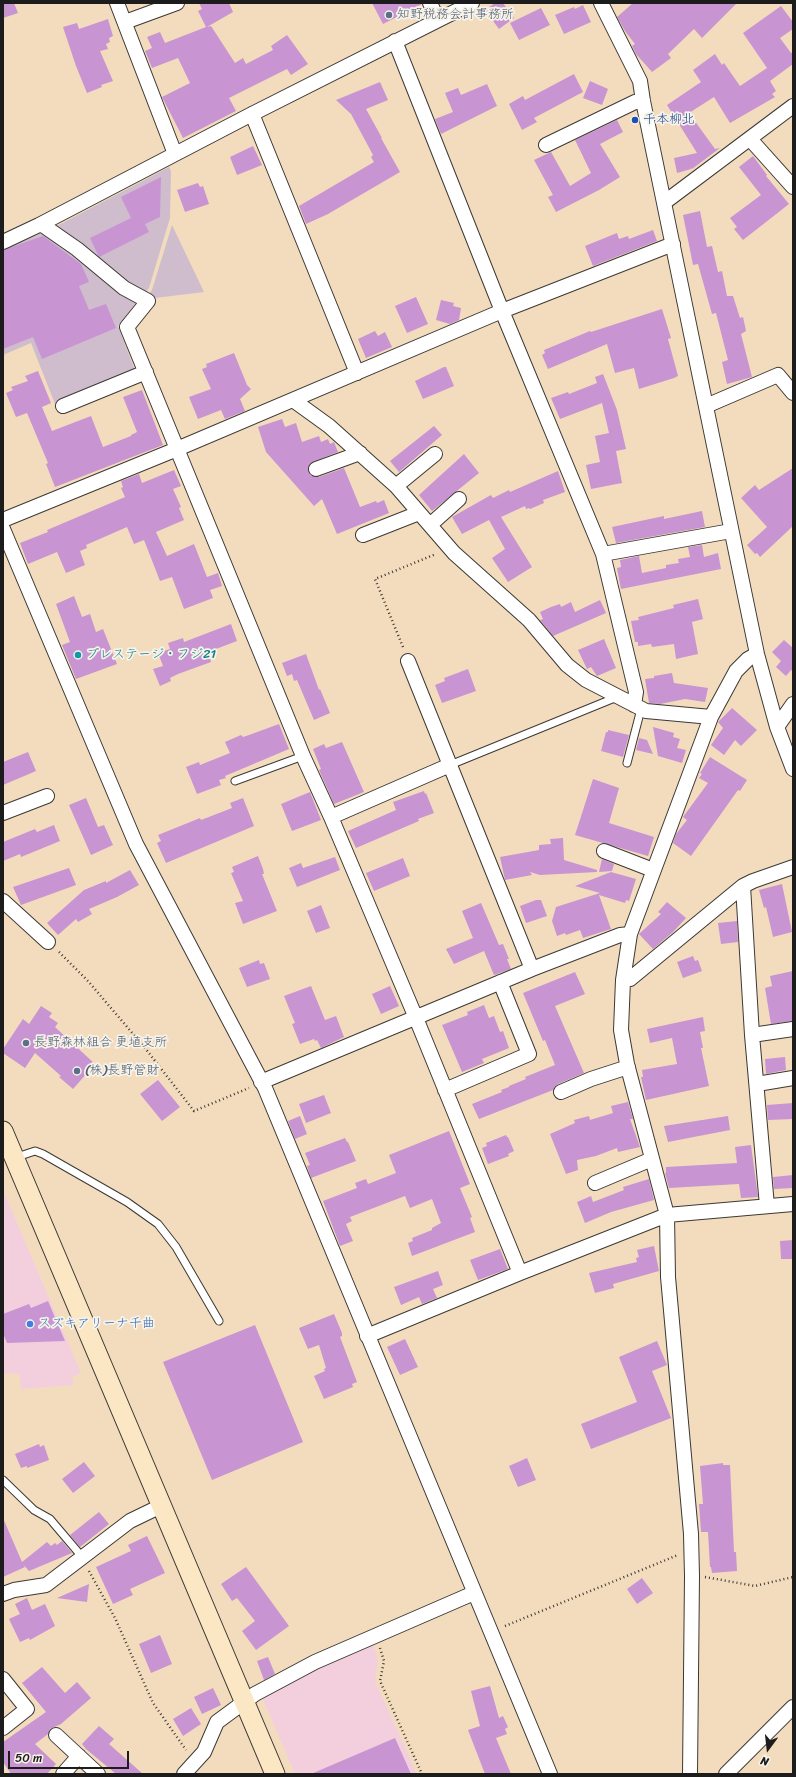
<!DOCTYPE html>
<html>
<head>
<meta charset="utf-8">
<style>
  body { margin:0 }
  #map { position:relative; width:796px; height:1777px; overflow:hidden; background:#f3dcbd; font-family:Sriracha,sans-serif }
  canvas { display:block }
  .frame { position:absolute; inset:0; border:4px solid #1c1c1c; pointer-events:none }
  .north { position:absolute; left:748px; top:1729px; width:40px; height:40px; -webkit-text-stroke:3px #f7f3e8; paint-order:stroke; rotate:195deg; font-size:11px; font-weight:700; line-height:16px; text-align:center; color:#1c1c1c }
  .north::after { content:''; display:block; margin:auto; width:14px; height:18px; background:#1c1c1c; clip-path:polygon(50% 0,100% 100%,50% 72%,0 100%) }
  .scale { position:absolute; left:8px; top:1751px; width:121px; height:18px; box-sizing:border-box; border:2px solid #1c1c1c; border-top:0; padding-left:5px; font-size:12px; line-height:14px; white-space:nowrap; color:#1c1c1c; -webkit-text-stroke:3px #f7f3e8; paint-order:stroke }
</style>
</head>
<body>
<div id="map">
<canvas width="796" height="1777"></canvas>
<div class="frame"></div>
<div class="north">N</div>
<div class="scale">50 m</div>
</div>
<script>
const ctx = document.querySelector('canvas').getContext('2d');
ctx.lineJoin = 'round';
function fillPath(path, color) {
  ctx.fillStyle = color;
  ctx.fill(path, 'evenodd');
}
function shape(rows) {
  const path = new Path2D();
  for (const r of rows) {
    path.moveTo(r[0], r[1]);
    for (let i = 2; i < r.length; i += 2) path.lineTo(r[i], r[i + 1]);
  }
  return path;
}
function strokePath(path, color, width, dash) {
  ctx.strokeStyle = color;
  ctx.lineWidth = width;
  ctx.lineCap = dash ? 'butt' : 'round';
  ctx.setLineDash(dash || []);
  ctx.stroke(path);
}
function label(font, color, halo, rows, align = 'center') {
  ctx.font = font + ' Sriracha,"Klee One",sans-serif';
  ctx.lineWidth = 3.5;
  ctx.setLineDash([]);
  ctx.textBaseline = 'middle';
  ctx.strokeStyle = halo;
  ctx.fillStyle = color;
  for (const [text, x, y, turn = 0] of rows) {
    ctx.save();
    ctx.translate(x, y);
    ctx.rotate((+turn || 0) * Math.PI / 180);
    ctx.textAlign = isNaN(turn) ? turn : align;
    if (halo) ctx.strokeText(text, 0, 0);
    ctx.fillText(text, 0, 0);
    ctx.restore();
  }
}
const built = shape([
  [3,1190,81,1373,72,1377,74,1385,21,1389,19,1374,3,1373],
  [373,1643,378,1661,375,1681,417,1774,295,1774,262,1697,317,1668]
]);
const industrial = shape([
  [169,167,171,171,170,218,149,288,145,293,124,282,53,228],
  [172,225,204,292,155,298,148,295,152,290],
  [42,233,74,253,137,301,118,326,136,373,55,404,31,343,3,355,3,249]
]);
const building = shape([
  [3,3,14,3,18,13,3,18],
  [199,3,229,3,233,12,207,27,211,26,235,63,243,58,246,64,273,50,271,46,287,35,308,64,291,75,287,69,229,98,236,111,183,138,162,97,190,83,178,58,152,68,145,51,152,48,147,37,160,32,165,43,206,27,198,11,202,9],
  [372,3,422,3,422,4,383,24],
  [495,3,503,3,514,18,499,29,485,10],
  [633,3,737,3,702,38,694,29,668,54,671,58,652,72,636,54,632,46,635,44,625,31,617,17],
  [583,5,591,22,564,34,555,15,574,7,575,9],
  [781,6,793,22,793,29,780,38,791,53,793,52,793,64,770,81,776,91,772,94,775,97,730,123,714,97,689,113,715,149,720,148,692,169,691,168,691,169,677,173,674,158,697,153,667,105,701,82,693,70,715,54,722,65,724,63,740,86,767,68,743,33],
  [541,8,550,25,519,40,510,23],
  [108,19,113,36,109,38,110,42,106,44,108,49,100,51,113,81,101,85,102,87,87,93,76,66,63,27,77,23,79,29],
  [574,74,583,92,534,118,537,122,522,130,509,104,523,96,525,100],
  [590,81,608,89,602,105,583,98],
  [380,82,388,100,366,109,382,138,381,138,400,172,328,214,306,224,299,206,374,162,371,157,373,155,351,114,336,100],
  [487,84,497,106,441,134,435,119,453,112,445,93,458,88,461,95],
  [617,120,623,132,600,144,620,177,599,190,556,212,548,197,553,195,534,160,551,152,570,186,591,173,575,140],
  [253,146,262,165,237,175,230,157],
  [753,156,767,175,766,176,789,204,743,240,734,229,737,227,730,218,761,195,739,167],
  [161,177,160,217,145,224,149,232,99,257,90,238,131,218,121,197],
  [198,183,200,187,203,186,209,204,185,212,177,190],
  [700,211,707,247,712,246,718,272,722,271,727,296,733,296,740,318,743,317,746,331,741,334,752,377,727,384,722,362,728,360,716,313,712,314,698,264,693,265,683,215],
  [653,230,657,241,593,266,585,246,617,233,619,239,628,236,629,239],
  [43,236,81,264,89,282,79,286,89,310,106,304,116,328,42,359,33,337,3,349,3,250],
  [416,297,428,324,407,333,395,306],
  [441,300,454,303,453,306,461,308,459,320,450,324,436,320],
  [662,309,671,338,668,339,678,376,674,378,639,389,634,368,615,373,607,344,548,369,542,355,545,353,544,350,590,331,591,332],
  [375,331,378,336,385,332,392,347,366,358,358,339],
  [234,353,247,385,251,389,240,399,245,411,225,419,221,410,198,419,189,397,211,389,202,369,207,367,206,364],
  [444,367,446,367,454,386,423,399,415,381],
  [38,371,51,403,42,407,52,431,91,416,103,447,131,436,131,435,137,432,123,397,142,390,163,445,55,487,46,464,48,463,27,413,16,417,6,393,13,390,11,387,28,381,25,376],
  [603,374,617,410,626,449,616,451,622,483,591,489,586,465,600,462,595,436,609,433,602,403,560,419,551,398,568,392,569,394,597,383,595,377],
  [282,419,285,427,296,423,302,442,319,436,321,442,328,439,330,444,334,442,338,452,310,463,308,468,310,475,319,477,344,468,360,507,376,501,377,503,384,500,389,513,337,534,322,499,314,506,266,452,258,427],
  [434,426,442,435,399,472,390,461],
  [464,454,479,473,432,511,419,495],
  [793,468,793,526,760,557,757,553,755,554,747,545,767,527,741,498,755,485,759,490],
  [174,470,181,486,173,489,181,507,179,508,184,520,156,532,167,556,194,544,207,577,218,573,222,586,210,590,213,598,184,609,172,577,160,581,144,540,134,544,127,527,86,545,87,548,80,551,85,565,66,573,57,552,28,564,20,543,48,532,47,530,125,497,121,488,123,487,121,481,139,474,142,483],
  [558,471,565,492,543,500,544,503,530,509,529,508,526,509,525,506,501,517,532,567,508,582,492,558,505,549,489,520,462,534,452,517,491,495,493,498,509,490,510,492],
  [702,511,705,527,616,543,612,527,664,516,664,519],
  [702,545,704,557,718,553,721,569,621,589,617,568,621,567,620,560,639,556,642,573,666,568,666,565,679,563,678,559,690,557,688,547],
  [74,596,82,617,90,614,96,632,103,629,117,664,76,679,62,645,70,642,56,604],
  [698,599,703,619,692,622,698,654,676,659,674,644,652,647,651,644,638,646,638,642,635,642,631,621,639,620,638,617,674,608,673,605],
  [600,600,606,613,553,636,540,620,543,619,540,612,551,607,560,604,561,607,571,602,575,612],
  [231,624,237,641,208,652,211,662,178,674,170,678,171,681,160,686,153,669,163,666,158,653,170,649,168,643,183,638,184,642],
  [604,639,616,668,597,676,591,667,587,669,578,650],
  [784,640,793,648,793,672,791,670,786,676,776,667,781,661,772,652],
  [306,654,319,690,320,689,330,713,314,720,297,680,294,681,292,674,287,676,282,663],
  [468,669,476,691,442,703,435,685,445,681,444,678],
  [672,673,674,683,708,688,705,702,685,699,660,704,649,703,645,679,654,678,654,676],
  [732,708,757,730,741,746,735,740,724,755,711,745,723,728,718,722],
  [279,724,289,749,225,776,226,778,219,780,221,785,197,794,186,767,199,762,200,765,230,753,225,742,241,735,243,737,249,735],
  [653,727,674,733,673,737,680,739,677,748,686,750,682,763,658,756],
  [608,730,629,735,623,757,601,751,606,732,608,732],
  [639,738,647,740,653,754,636,750],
  [342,742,364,792,334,804,319,770,321,769,313,749,324,744,326,748],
  [28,752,36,771,3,785,3,762],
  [710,757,747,780,740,791,738,790,691,856,673,843,676,834,687,820,683,817,708,783,699,778,702,774,700,773],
  [593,779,619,788,609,823,654,837,648,856,575,835],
  [424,791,425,794,426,793,434,813,418,819,419,821,356,848,348,831,396,810,393,802],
  [310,792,321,820,292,831,281,804],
  [86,798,98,827,104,825,113,845,91,855,69,805],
  [243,798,254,826,166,863,157,843,161,841,158,835,200,818,201,820,232,808,230,803],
  [54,825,60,841,21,857,20,854,3,861,3,842,35,829,37,832],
  [563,838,564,860,597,870,597,872,540,875,530,872,532,875,505,880,500,857,539,850,539,845,551,844,550,839],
  [258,856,263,869,264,874,262,874,277,911,243,924,235,903,243,901,231,873,234,872,232,867],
  [335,857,340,870,297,887,289,868,301,863,303,868],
  [403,858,410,876,374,891,366,873],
  [602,859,614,864,612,871,599,872],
  [69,868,76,885,21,905,13,887],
  [130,870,139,885,117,897,89,909,92,914,78,922,76,919,58,935,47,923,84,890,106,881,106,883],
  [611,872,636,879,629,901,626,900,625,903,599,895,611,929,583,938,580,930,566,935,565,933,557,936,552,921,556,907,600,893,575,886],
  [782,884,792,932,773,937,766,907,764,908,759,890],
  [536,900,541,900,547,916,526,923,520,906],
  [667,902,686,918,673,932,653,949,639,934,661,914,658,912],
  [481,903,499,945,503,944,509,959,507,959,511,969,494,975,484,951,454,964,446,949,473,938,462,911],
  [321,905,330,928,316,933,307,911],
  [737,921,738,942,721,944,718,923],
  [693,956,695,961,698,960,702,971,683,978,677,962],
  [259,960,260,964,264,963,270,979,247,987,239,968],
  [793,971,793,1021,771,1024,765,988,772,986,770,976],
  [575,972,585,994,555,1006,584,1073,558,1084,553,1090,479,1119,472,1104,502,1092,501,1090,509,1087,509,1086,526,1079,525,1077,555,1065,545,1040,543,1041,523,993],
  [311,986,325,1020,336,1016,344,1037,321,1048,317,1040,315,1041,314,1039,300,1044,292,1024,295,1023,284,996],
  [390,986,399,1006,381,1014,372,994],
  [484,1005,489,1018,494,1016,500,1032,503,1031,509,1048,482,1059,484,1063,462,1072,442,1025,468,1015,467,1012],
  [41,1006,52,1013,49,1017,58,1023,55,1027,95,1064,73,1089,59,1077,61,1076,35,1053,25,1068,3,1053,3,1049,23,1019,29,1024],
  [703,1017,705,1031,700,1032,703,1048,701,1048,709,1086,646,1100,641,1077,643,1077,642,1070,677,1064,672,1038,650,1043,647,1029],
  [785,1057,786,1070,766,1074,765,1059],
  [158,1080,180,1107,162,1121,140,1094],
  [324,1095,331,1113,306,1123,299,1104],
  [628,1102,633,1119,630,1119,640,1147,618,1152,617,1148,596,1156,577,1160,578,1170,566,1174,550,1134,575,1123,574,1120,589,1116,590,1120,613,1113,611,1106],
  [793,1103,793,1119,768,1120,767,1105],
  [300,1116,307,1134,295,1139,288,1121],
  [728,1116,730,1130,668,1142,664,1126],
  [449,1131,470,1184,460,1188,472,1217,470,1218,475,1232,412,1256,408,1243,413,1241,412,1238,432,1230,432,1228,441,1223,432,1199,410,1208,405,1196,350,1217,352,1221,346,1224,353,1241,340,1246,323,1201,357,1188,355,1183,366,1179,368,1184,396,1173,389,1155],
  [506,1135,507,1137,508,1137,514,1151,508,1154,509,1156,488,1164,482,1148,487,1146,486,1143],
  [345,1138,347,1142,348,1142,356,1161,311,1178,307,1166,310,1165,305,1153],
  [751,1145,758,1197,741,1198,739,1184,669,1188,665,1173,666,1173,666,1167,737,1163,735,1147],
  [793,1175,793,1188,774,1189,773,1177],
  [649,1179,654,1200,611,1212,585,1223,577,1202,591,1196,593,1202,624,1190,623,1187],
  [793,1240,793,1259,781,1259,780,1241],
  [654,1246,659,1271,613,1284,614,1288,595,1293,589,1273,637,1262,636,1258,639,1257,637,1250],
  [500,1249,508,1269,478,1280,470,1260],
  [438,1271,443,1285,433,1289,437,1298,422,1304,419,1297,401,1305,394,1287],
  [48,1301,65,1341,7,1343,3,1333,3,1314,29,1304,31,1308],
  [334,1314,342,1333,342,1336,340,1337,357,1382,352,1384,353,1387,324,1399,314,1376,325,1371,324,1369,326,1368,319,1345,308,1349,299,1328],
  [255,1325,303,1442,212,1480,163,1362],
  [405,1339,418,1367,400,1375,387,1347],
  [657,1341,667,1365,652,1371,671,1418,591,1449,581,1424,637,1402,619,1357],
  [39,1444,40,1447,44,1445,49,1460,27,1468,27,1466,21,1468,15,1454],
  [527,1458,536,1480,518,1487,509,1466],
  [84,1462,95,1476,73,1493,62,1479],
  [723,1463,723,1465,730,1465,734,1552,736,1552,737,1571,712,1573,711,1567,710,1567,708,1532,701,1532,699,1504,703,1504,700,1466],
  [99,1512,109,1524,80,1547,70,1535],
  [3,1518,22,1562,47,1542,51,1546,55,1543,57,1545,62,1541,72,1553,29,1571,23,1564,25,1567,3,1577],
  [147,1536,165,1573,130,1589,133,1595,113,1604,96,1567,131,1551,128,1545],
  [246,1567,289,1626,256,1650,242,1631,255,1621,237,1598,232,1601,221,1584],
  [642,1578,653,1593,637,1604,627,1589],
  [89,1584,87,1602,57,1598],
  [27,1598,32,1610,45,1604,55,1626,30,1640,29,1638,20,1642,9,1619,20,1614,15,1604],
  [160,1635,172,1664,151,1673,139,1644],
  [268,1657,275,1674,264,1680,257,1661],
  [42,1667,65,1693,77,1682,91,1698,61,1724,50,1729,48,1734,35,1744,56,1764,47,1774,11,1774,3,1762,3,1742,46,1712,22,1683],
  [490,1686,499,1718,503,1716,508,1727,505,1729,507,1734,496,1738,511,1774,485,1774,468,1730,480,1726,471,1691],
  [213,1688,221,1705,202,1714,194,1697],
  [191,1708,201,1724,183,1736,173,1719],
  [99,1726,114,1739,109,1744,143,1774,116,1774,86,1749,82,1744],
  [395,1738,411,1774,311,1774]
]);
const path = shape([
  [403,647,375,579,436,554],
  [59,952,88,981,145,1048,194,1111,249,1088],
  [89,1571,115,1618,153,1703,186,1750],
  [705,1577,755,1586,793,1577],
  [505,1626,678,1555],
  [380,1648,384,1661,380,1681,422,1774]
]);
const lane = shape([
  [627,763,641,709],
  [450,765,617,697],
  [235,781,303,756],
  [14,1158,35,1151,43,1154,127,1202,158,1224,176,1247,219,1321],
  [3,1480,34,1510,50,1519,78,1552,82,1558]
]);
const street = shape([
  [117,3,175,154],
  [430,3,438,20],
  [601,3,640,81,643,101,757,654,777,727,793,769],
  [125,22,177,3],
  [395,41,502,311,603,554,636,692,634,705],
  [252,114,357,373],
  [750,139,793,187],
  [546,145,635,102,643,101],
  [665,202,793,106],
  [41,224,77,249,124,288,148,301,127,327,303,756,331,817,416,1018,520,1273],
  [3,242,39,225,252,114,472,3],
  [293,400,329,426,396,486,454,553,529,620,567,665,586,680,646,711,711,717],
  [63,406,146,372],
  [706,406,778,375,793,393],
  [316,469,360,453],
  [396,486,435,454],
  [3,520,177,449,502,311,673,244],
  [430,525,459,499],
  [3,529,136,844,265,1088,550,1774],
  [363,535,419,513],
  [603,554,731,531],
  [408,661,532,969],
  [777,727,793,704],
  [3,813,47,796],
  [331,817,450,765],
  [604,851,653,870],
  [743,886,752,1035,767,1206],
  [3,901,48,942],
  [623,980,630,979,743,886,753,881,793,867],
  [752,1035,793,1029],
  [261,1082,532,969,620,935,630,934],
  [757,1084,793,1078],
  [445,1090,529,1054,500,982],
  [561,1092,591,1079,628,1067],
  [595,1183,652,1159],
  [367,1336,520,1273,667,1215,793,1204],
  [3,1594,14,1590,46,1585,130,1521,161,1506],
  [3,1679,27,1709,3,1728],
  [56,1735,98,1774],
  [63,1774,79,1756],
  [184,1774,204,1752,217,1722,255,1694,315,1662,474,1593],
  [690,1774,692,1576,691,1534,668,1277,667,1215,627,1064,621,1030,623,980,630,934,711,717,736,671,748,659,757,654],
  [726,1774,793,1707]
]);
const secondary = shape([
  [3,1131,275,1774]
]);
const markers = [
  [389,15,4,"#5c6f8a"],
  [635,120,4,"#1a4fb4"],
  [78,655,4,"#0f9aa8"],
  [26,1043,4,"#5c6f8a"],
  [77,1071,4,"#5c6f8a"],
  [30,1324,4,"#3f7fe0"]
];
const serviceNames = [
  ["知野税務会計事務所",397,15],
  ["長野森林組合 更埴支所",34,1043],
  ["(株)長野管財",85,1071]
];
const transitNames = [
  ["千本柳北",643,120]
];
const cultureNames = [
  ["プレステージ・フジ21",86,655]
];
const shopNames = [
  ["スズキアリーナ千曲",38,1324]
];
fillPath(built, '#f3cfde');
fillPath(industrial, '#cfbdce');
fillPath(building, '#c894d2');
strokePath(lane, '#3c3934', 9);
strokePath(street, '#3c3934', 16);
strokePath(secondary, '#3c3934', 21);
strokePath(path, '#3c3934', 2.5, [1, 3]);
strokePath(lane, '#fff', 7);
strokePath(street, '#fff', 14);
strokePath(secondary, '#fbe7c3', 19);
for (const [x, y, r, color] of markers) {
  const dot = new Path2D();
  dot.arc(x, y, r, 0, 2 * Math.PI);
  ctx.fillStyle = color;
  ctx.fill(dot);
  strokePath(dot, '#f7f3e8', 1.5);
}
label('13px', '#4e5e75', '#f7f3e8', serviceNames, 'left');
label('13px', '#164399', '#f7f3e8', transitNames, 'left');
label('13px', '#0d838f', '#f7f3e8', cultureNames, 'left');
label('13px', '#366cbe', '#f7f3e8', shopNames, 'left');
</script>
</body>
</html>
